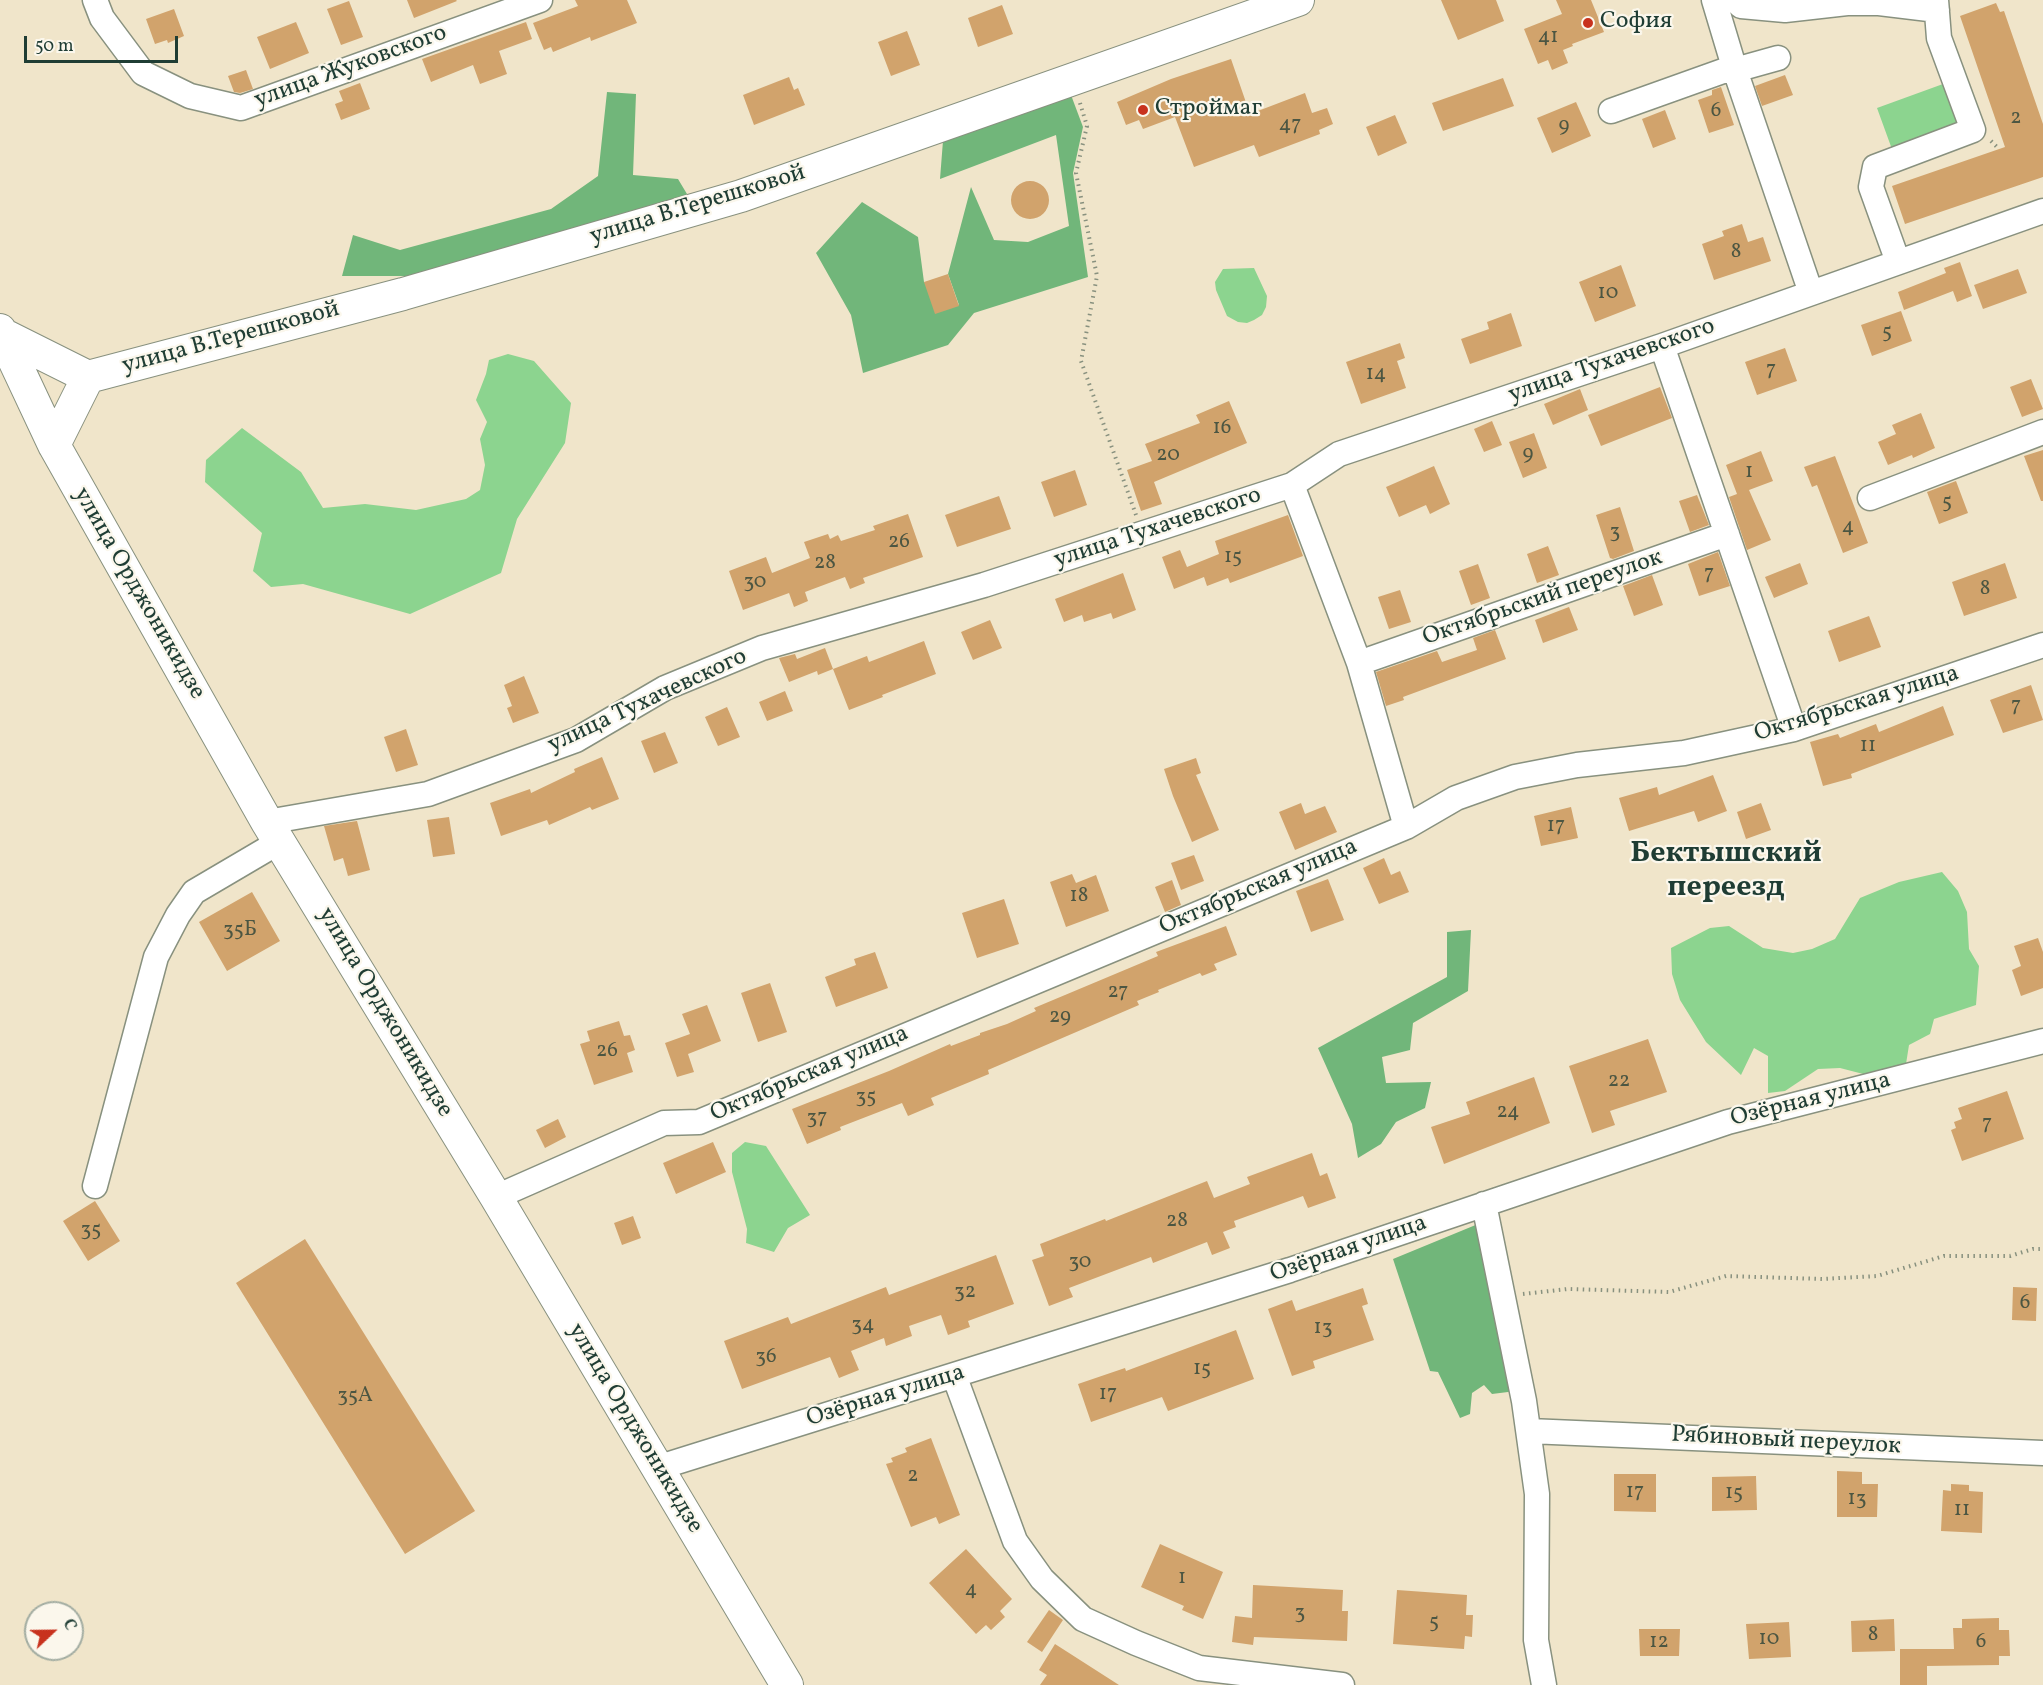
<!DOCTYPE html>
<html>
<head>
<meta charset="utf-8">
<style>
  body { margin:0 }
  #map { position:relative; width:2043px; height:1685px; overflow:hidden; background:#f0e5ca; font-family:Vollkorn,serif }
  canvas { display:block }
  .north { position:absolute; left:24px; top:1601px; width:60px; height:60px; box-sizing:border-box; background:#fbf7ec; border:2px solid #a3ada2; border-radius:50%; rotate:68deg; font-size:16px; font-weight:700; line-height:24px; text-align:center; color:#1f3d34 }
  .north::after { content:''; display:block; margin:auto; width:21px; height:27px; background:#c8321e; clip-path:polygon(50% 0,100% 100%,50% 72%,0 100%) }
  .scale { position:absolute; left:24px; top:36px; width:154px; height:27px; box-sizing:border-box; border:3px solid #1f3d34; border-top:0; padding-left:8px; font-size:18px; line-height:21px; white-space:nowrap; color:#1f3d34; -webkit-text-stroke:4px #fbf7ec; paint-order:stroke }
</style>
</head>
<body>
<div id="map">
<canvas width="2043" height="1685"></canvas>
<div class="north">С</div>
<div class="scale">50 m</div>
</div>
<script>
const ctx = document.querySelector('canvas').getContext('2d');
ctx.lineJoin = 'round';
function fillPath(path, color) {
  ctx.fillStyle = color;
  ctx.fill(path, 'evenodd');
}
function shape(rows) {
  const path = new Path2D();
  for (const r of rows) {
    if (r.length === 3) {
      path.moveTo(r[0] + r[2], r[1]);
      path.arc(r[0], r[1], r[2], 0, 2 * Math.PI);
      continue;
    }
    path.moveTo(r[0], r[1]);
    for (let i = 2; i < r.length; i += 2) path.lineTo(r[i], r[i + 1]);
  }
  return path;
}
function strokePath(path, color, width, dash) {
  ctx.strokeStyle = color;
  ctx.lineWidth = width;
  ctx.lineCap = dash ? 'butt' : 'round';
  ctx.setLineDash(dash || []);
  ctx.stroke(path);
}
function label(font, color, halo, rows, align = 'center') {
  ctx.font = font + ' Vollkorn,serif';
  ctx.lineWidth = 4.5;
  ctx.setLineDash([]);
  ctx.textBaseline = 'middle';
  ctx.strokeStyle = halo;
  ctx.fillStyle = color;
  for (const [text, x, y, turn = 0] of rows) {
    ctx.save();
    ctx.translate(x, y);
    ctx.rotate((+turn || 0) * Math.PI / 180);
    ctx.textAlign = isNaN(turn) ? turn : align;
    if (halo) ctx.strokeText(text, 0, 0);
    ctx.fillText(text, 0, 0);
    ctx.restore();
  }
}
const green = shape([
  [1943,84,1959,128,1893,152,1877,108],
  [1254,268,1267,296,1266,307,1262,315,1254,320,1247,323,1238,322,1227,316,1216,290,1215,282,1223,269],
  [508,354,534,361,571,403,565,443,517,519,501,573,410,614,303,584,271,587,253,571,262,533,205,482,206,460,242,428,301,472,323,508,365,504,416,510,466,499,480,490,485,465,480,439,487,422,476,400,486,374,489,360],
  [1942,872,1958,891,1967,912,1969,949,1979,966,1976,1005,1934,1019,1930,1034,1909,1045,1906,1064,1871,1076,1840,1068,1818,1069,1785,1091,1768,1093,1768,1056,1754,1048,1741,1075,1706,1042,1680,1000,1672,974,1671,948,1710,928,1729,926,1763,948,1793,953,1812,949,1835,939,1860,898,1899,882],
  [745,1142,766,1146,810,1215,788,1228,774,1252,746,1243,747,1229,732,1172,732,1153]
]);
const forest = shape([
  [1068,87,1083,127,1073,173,1088,277,974,313,948,345,863,373,851,315,816,253,862,202,918,237,924,282,959,305,948,274,971,187,994,240,1028,242,1069,226,1056,135,940,179,944,128],
  [607,92,636,94,633,175,678,179,690,199,423,276,342,276,353,235,400,250,551,209,598,176],
  [1471,930,1468,991,1413,1023,1410,1050,1382,1057,1386,1083,1431,1082,1425,1108,1396,1122,1381,1144,1358,1158,1352,1124,1318,1048,1447,977,1447,932],
  [1478,1224,1516,1391,1492,1394,1484,1385,1472,1393,1470,1414,1460,1418,1438,1372,1430,1371,1393,1259]
]);
const building = shape([
  [407,0,456,0,457,1,414,18],
  [575,0,627,0,637,23,591,41,590,37,553,52,551,47,544,50,533,23,578,6],
  [1441,0,1496,0,1504,21,1458,40],
  [1556,0,1591,0,1604,32,1572,44,1573,46,1563,50,1568,63,1552,70,1548,60,1538,64,1524,29,1562,14],
  [349,1,363,37,341,45,327,9],
  [1996,3,2000,12,2004,11,2043,124,2043,177,1905,224,1892,186,2005,147,1960,16],
  [1002,5,1013,34,978,47,968,18],
  [174,9,184,36,168,43,167,40,155,44,146,19],
  [296,22,309,53,270,69,257,37],
  [526,22,532,39,499,51,507,74,480,84,473,65,431,82,422,59],
  [907,31,920,65,891,76,878,42],
  [1231,59,1250,114,1305,93,1312,113,1327,108,1333,124,1319,130,1320,134,1259,157,1254,145,1194,167,1175,117,1143,129,1139,120,1126,125,1117,102,1171,79],
  [246,70,253,89,240,93,234,92,228,76],
  [1785,75,1793,95,1762,106,1755,86],
  [789,77,794,90,798,88,805,105,754,125,743,95],
  [1503,78,1514,106,1443,131,1432,103],
  [360,83,370,109,341,120,335,104,343,101,339,91],
  [1721,87,1734,125,1709,133,1698,100,1712,95,1712,90],
  [1576,102,1591,136,1552,153,1537,118],
  [1665,110,1676,139,1653,148,1642,119],
  [1395,115,1407,143,1378,156,1366,127],
  [1030,200,19],
  [1742,224,1748,242,1763,237,1771,261,1714,280,1702,244,1724,236,1722,231],
  [1960,262,1972,296,1957,302,1953,291,1904,310,1898,292,1946,273,1944,268],
  [1621,265,1636,306,1595,322,1579,282],
  [2018,269,2027,293,1983,309,1974,285],
  [948,274,959,306,935,314,924,282],
  [1901,311,1912,341,1872,356,1861,325],
  [1511,313,1522,346,1470,364,1461,339,1489,329,1487,322],
  [1400,343,1405,358,1397,361,1406,388,1361,404,1346,362],
  [1785,348,1797,381,1757,395,1745,362],
  [2031,379,2043,409,2022,417,2010,387],
  [1660,387,1672,418,1601,446,1588,415],
  [1580,389,1588,410,1553,425,1544,404],
  [1229,401,1247,443,1154,482,1162,504,1141,511,1127,470,1152,461,1145,444,1200,423,1196,415],
  [1921,413,1935,448,1913,458,1912,455,1888,465,1878,442,1896,434,1892,425],
  [1492,421,1502,445,1484,452,1474,429],
  [1534,433,1547,468,1523,478,1509,442],
  [2043,450,2043,501,2041,501,2024,456],
  [1761,451,1773,481,1749,490,1771,540,1747,550,1729,497,1737,494,1726,465],
  [1835,456,1868,543,1843,553,1817,485,1812,487,1804,467],
  [1434,466,1450,504,1430,514,1426,505,1399,517,1386,487],
  [1075,470,1087,505,1054,517,1041,482],
  [1956,481,1968,513,1939,524,1927,492],
  [1697,495,1709,525,1690,532,1679,501],
  [999,496,1011,529,957,547,945,515],
  [1620,507,1634,551,1613,559,1610,558,1596,515],
  [908,514,923,557,863,578,865,583,850,589,845,577,805,592,808,601,794,607,789,593,743,610,729,571,766,557,772,573,810,558,804,542,828,534,830,539,838,535,841,541,875,530,873,526],
  [1288,515,1303,556,1230,583,1228,578,1207,586,1204,577,1174,589,1162,557,1180,550,1187,567,1219,554,1215,541],
  [1548,546,1559,575,1537,583,1527,554],
  [1718,552,1730,586,1699,596,1688,564],
  [1800,563,1808,584,1774,598,1765,577],
  [2005,563,2017,598,1964,616,1952,582],
  [1478,564,1490,598,1471,605,1459,571],
  [1123,573,1136,610,1113,619,1111,613,1084,622,1082,615,1064,622,1055,599],
  [1652,575,1663,605,1634,616,1623,586],
  [1400,590,1411,622,1389,629,1378,597],
  [1569,607,1578,630,1543,643,1535,620],
  [1869,616,1881,647,1839,662,1828,631],
  [990,620,1002,648,973,660,961,632],
  [1495,630,1506,659,1403,697,1404,700,1386,706,1376,672,1437,651,1442,662,1477,650,1473,638],
  [924,641,936,674,882,695,883,697,849,710,833,669,867,656,869,662],
  [825,648,833,669,818,675,817,671,789,682,779,658,795,654,797,659],
  [524,676,539,713,513,723,507,708,512,706,504,685],
  [2031,685,2043,720,2003,733,1990,700],
  [785,691,793,711,767,721,759,702],
  [1943,706,1954,735,1851,774,1852,778,1823,786,1810,742,1838,734,1840,738,1876,724,1879,732],
  [727,707,740,737,718,746,705,717],
  [406,729,418,765,396,772,384,737],
  [665,732,678,763,654,773,641,741],
  [602,757,619,799,592,810,590,807,549,825,547,820,501,836,490,803,530,789,531,793,575,772,574,769],
  [1196,758,1201,773,1196,775,1219,830,1192,842,1173,796,1164,769],
  [1713,775,1727,811,1698,822,1694,811,1629,831,1619,798,1657,787,1659,795],
  [1301,803,1305,814,1325,806,1337,832,1295,850,1279,812],
  [1761,803,1771,830,1746,839,1737,812],
  [1571,807,1578,838,1541,846,1534,816],
  [449,817,455,854,433,857,427,820],
  [357,821,370,870,348,876,343,858,334,861,324,826],
  [1194,855,1204,881,1181,890,1171,863],
  [1384,858,1391,875,1400,871,1409,892,1379,904,1363,868],
  [1072,874,1076,883,1096,875,1109,911,1066,927,1050,882],
  [1328,879,1344,920,1311,932,1296,891],
  [1172,880,1181,905,1165,912,1155,887],
  [252,892,280,941,227,971,199,922],
  [1004,899,1019,944,977,958,962,913],
  [1226,926,1237,955,1214,964,1217,970,1202,976,1200,973,1158,990,1159,992,1137,1001,1139,1005,988,1070,989,1074,931,1098,934,1105,908,1116,902,1103,840,1127,841,1130,807,1144,792,1109,889,1071,950,1044,951,1046,980,1035,980,1033,1007,1024,1036,1011,1034,1008,1158,956,1156,952],
  [2038,938,2043,952,2043,988,2021,996,2012,970,2021,966,2014,946],
  [875,952,888,988,836,1007,825,977,856,965,854,959],
  [770,983,787,1032,758,1042,741,993],
  [707,1005,721,1041,688,1054,694,1072,677,1077,665,1043,690,1034,682,1014],
  [619,1021,624,1036,630,1035,635,1050,627,1053,633,1072,594,1085,580,1044,590,1041,587,1031],
  [1648,1039,1667,1092,1610,1111,1615,1125,1592,1133,1569,1066],
  [1534,1077,1550,1123,1444,1164,1431,1127,1470,1114,1466,1102],
  [2007,1091,2024,1139,1962,1161,1951,1130,1956,1128,1954,1122,1962,1119,1958,1108],
  [558,1119,566,1137,545,1148,536,1130],
  [713,1142,726,1172,676,1194,663,1163],
  [1312,1153,1320,1176,1327,1173,1336,1198,1308,1208,1303,1196,1234,1221,1236,1227,1223,1232,1230,1248,1212,1255,1207,1242,1153,1263,1151,1257,1069,1288,1073,1297,1049,1306,1032,1260,1044,1256,1040,1244,1105,1219,1106,1221,1207,1181,1214,1198,1250,1184,1247,1177],
  [95,1201,120,1241,88,1261,63,1221],
  [633,1216,641,1238,622,1245,614,1223],
  [305,1239,475,1511,405,1554,236,1283],
  [996,1255,1014,1304,968,1321,970,1327,948,1335,941,1315,909,1326,912,1336,886,1346,884,1338,851,1351,859,1370,839,1378,830,1357,742,1389,724,1341,788,1317,791,1324,886,1287,889,1295],
  [2013,1287,2037,1288,2036,1321,2012,1320],
  [1363,1288,1368,1304,1362,1306,1374,1340,1313,1361,1315,1368,1292,1376,1268,1309,1292,1300,1296,1311],
  [1236,1330,1254,1379,1168,1411,1162,1397,1091,1422,1078,1384,1125,1368,1126,1371],
  [931,1438,960,1515,939,1524,936,1517,911,1527,886,1464,893,1462,891,1458,907,1452,905,1448],
  [1837,1471,1862,1472,1862,1484,1878,1484,1877,1517,1837,1517],
  [1614,1474,1656,1474,1656,1512,1614,1511],
  [1756,1476,1757,1510,1712,1511,1712,1477],
  [1951,1484,1969,1485,1969,1491,1983,1492,1982,1533,1941,1531,1943,1490,1951,1491],
  [1160,1544,1223,1572,1203,1619,1182,1610,1184,1606,1141,1587],
  [966,1549,1012,1599,1000,1611,1005,1617,991,1630,986,1625,976,1634,929,1583],
  [1253,1585,1343,1590,1342,1611,1348,1611,1347,1641,1254,1637,1253,1645,1232,1642,1235,1616,1252,1618],
  [1397,1590,1467,1595,1466,1615,1473,1615,1472,1637,1465,1636,1464,1649,1393,1644],
  [1049,1610,1063,1620,1042,1652,1027,1642],
  [1999,1618,1999,1630,2009,1630,2010,1656,1999,1656,1999,1665,1927,1666,1927,1685,1900,1685,1900,1649,1954,1649,1953,1628,1962,1628,1962,1619],
  [1894,1619,1895,1651,1852,1652,1851,1621],
  [1789,1622,1791,1657,1749,1659,1746,1624],
  [1639,1629,1680,1629,1679,1656,1640,1656],
  [1055,1644,1119,1685,1040,1685,1047,1675,1039,1670]
]);
const path = shape([
  [1080,103,1087,126,1076,173,1097,276,1081,361,1136,515],
  [1991,141,1999,149],
  [1523,1294,1568,1289,1669,1292,1726,1276,1822,1279,1877,1276,1944,1256,2010,1256,2033,1249,2043,1249]
]);
const minor = shape([
  [95,0,102,18,143,73,190,96,241,108,540,0],
  [1714,0,1735,70,1811,293],
  [1735,0,1741,6,1785,10,1847,3,1879,3,1937,10],
  [1611,111,1723,71,1735,70,1778,58],
  [1898,262,1871,187,1875,167,1973,130,1939,38,1936,0],
  [1662,346,1794,729],
  [1292,485,1359,663,1406,827],
  [1870,498,2043,432],
  [1359,663,1727,534],
  [267,822,428,794,576,740,665,688,762,648,984,585,1292,485,1339,454,1662,346,2043,211],
  [95,1186,156,957,178,915,194,892,279,842],
  [496,1197,664,1123,699,1122,1406,827,1456,798,1515,777,1577,765,1684,753,1794,729,2043,645],
  [1484,1204,1524,1401,1537,1494,1536,1640,1544,1685],
  [954,1375,1015,1541,1042,1579,1083,1619,1136,1643,1199,1668,1342,1685],
  [1529,1431,2043,1453],
  [657,1468,1290,1270,1728,1122,2043,1041]
]);
const major = shape([
  [0,330,54,445,267,822,496,1197,787,1685],
  [2,334,88,377],
  [54,445,88,377,403,294,741,196,1298,0]
]);
const markers = [
  [1588,23,6,"#c8321e"],
  [1143,110,6,"#c8321e"]
];
const numberNames = [
  ["41",1548,38],
  ["6",1716,112],
  ["2",2016,119],
  ["47",1290,126],
  ["9",1564,127],
  ["8",1736,253],
  ["10",1608,294],
  ["5",1887,333],
  ["7",1771,371],
  ["14",1376,375],
  ["16",1222,429],
  ["9",1528,455],
  ["20",1168,456],
  ["1",1749,473],
  ["5",1947,503],
  ["4",1848,528],
  ["3",1615,533],
  ["26",899,543],
  ["15",1233,558],
  ["28",825,564],
  ["7",1709,575],
  ["30",755,583],
  ["8",1985,590],
  ["7",2016,707],
  ["11",1868,747],
  ["17",1556,827],
  ["18",1079,897],
  ["35Б",240,931],
  ["27",1118,993],
  ["29",1060,1018],
  ["26",607,1052],
  ["22",1619,1082],
  ["35",866,1098],
  ["24",1508,1113],
  ["37",817,1119],
  ["7",1987,1125],
  ["28",1177,1222],
  ["35",91,1231],
  ["30",1080,1263],
  ["32",965,1293],
  ["6",2025,1304],
  ["34",863,1326],
  ["13",1323,1329],
  ["36",766,1358],
  ["15",1202,1370],
  ["17",1108,1395],
  ["35А",355,1397],
  ["2",913,1477],
  ["17",1635,1493],
  ["15",1734,1494],
  ["13",1857,1500],
  ["11",1962,1511],
  ["1",1182,1579],
  ["4",971,1591],
  ["3",1300,1614],
  ["5",1434,1623],
  ["8",1873,1636],
  ["10",1769,1640],
  ["12",1659,1643],
  ["6",1981,1643]
];
const poiNames = [
  ["София",1600,23],
  ["Строймаг",1155,110]
];
const streetNames = [
  ["улица Жуковского",351,68,-20],
  ["улица В.Терешковой",698,206,-17],
  ["улица В.Терешковой",231,339,-15],
  ["улица Тухачевского",1612,362,-19],
  ["улица Тухачевского",1158,529,-18],
  ["улица Орджоникидзе",138,594,60],
  ["Октябрьский переулок",1543,599,-19],
  ["улица Тухачевского",648,702,-25],
  ["Октябрьская улица",1857,705,-17],
  ["Октябрьская улица",1259,888,-23],
  ["улица Орджоникидзе",384,1013,59],
  ["Октябрьская улица",810,1075,-23],
  ["Озёрная улица",1811,1101,-14],
  ["Озёрная улица",1349,1250,-19],
  ["Озёрная улица",886,1397,-17],
  ["улица Орджоникидзе",634,1429,59],
  ["Рябиновый переулок",1786,1442,3]
];
const districtNames = [
  ["Бектышский",1726,855],
  ["переезд",1726,889]
];
fillPath(green, '#8cd48f');
fillPath(forest, '#71b67a');
fillPath(building, '#d1a36c');
strokePath(minor, '#88917f', 27);
strokePath(major, '#88917f', 34);
strokePath(path, '#88917f', 4, [1.5, 4.5]);
strokePath(minor, '#fff', 24);
strokePath(major, '#fff', 32);
for (const [x, y, r, color] of markers) {
  const dot = new Path2D();
  dot.arc(x, y, r, 0, 2 * Math.PI);
  ctx.fillStyle = color;
  ctx.fill(dot);
  strokePath(dot, '#fbf7ec', 2);
}
label('21px', '#4c5642', null, numberNames);
label('24px', '#1f3d34', '#fbf7ec', poiNames, 'left');
label('24px', '#1f3d34', '#fbf7ec', streetNames);
label('bold 30px', '#1f3d34', '#fbf7ec', districtNames);
</script>
</body>
</html>
